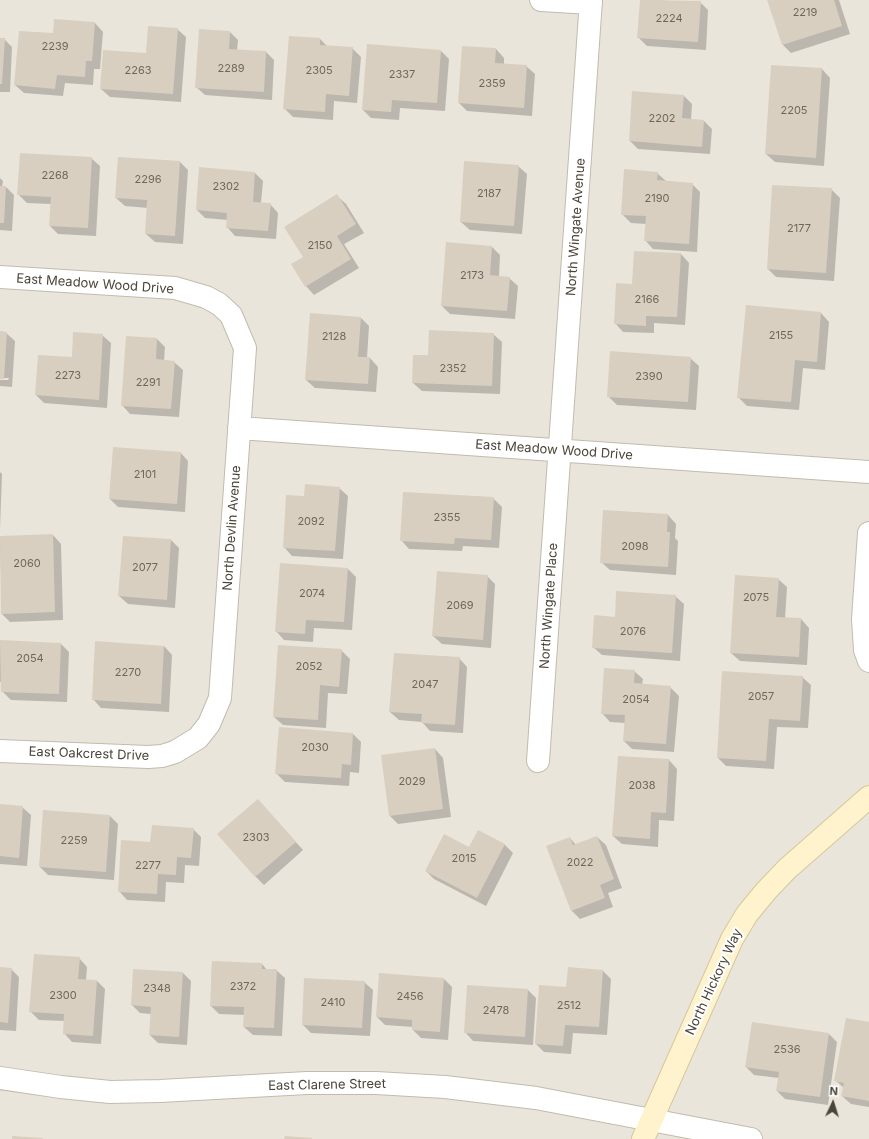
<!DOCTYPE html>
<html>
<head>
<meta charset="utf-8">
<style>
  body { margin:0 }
  #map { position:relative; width:869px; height:1139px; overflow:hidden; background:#f6f3ec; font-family:Inter,sans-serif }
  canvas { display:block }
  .north { position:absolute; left:813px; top:1083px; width:40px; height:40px; -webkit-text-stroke:3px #fff; paint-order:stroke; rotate:4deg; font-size:11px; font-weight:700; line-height:16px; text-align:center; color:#4b4439 }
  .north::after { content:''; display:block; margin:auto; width:14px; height:18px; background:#4b4439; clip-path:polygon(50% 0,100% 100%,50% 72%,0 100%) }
</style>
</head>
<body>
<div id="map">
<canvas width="869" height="1139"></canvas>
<div class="north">N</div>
</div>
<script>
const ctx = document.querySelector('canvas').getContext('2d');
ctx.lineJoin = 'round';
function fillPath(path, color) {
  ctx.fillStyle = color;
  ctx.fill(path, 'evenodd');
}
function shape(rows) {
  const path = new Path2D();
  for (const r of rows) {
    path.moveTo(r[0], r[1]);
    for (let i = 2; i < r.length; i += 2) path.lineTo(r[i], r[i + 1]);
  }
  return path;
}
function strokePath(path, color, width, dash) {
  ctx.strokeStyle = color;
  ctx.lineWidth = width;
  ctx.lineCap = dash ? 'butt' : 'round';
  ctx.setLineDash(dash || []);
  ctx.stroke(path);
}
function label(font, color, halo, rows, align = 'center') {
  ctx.font = font + ' Inter,sans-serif';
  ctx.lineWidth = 4;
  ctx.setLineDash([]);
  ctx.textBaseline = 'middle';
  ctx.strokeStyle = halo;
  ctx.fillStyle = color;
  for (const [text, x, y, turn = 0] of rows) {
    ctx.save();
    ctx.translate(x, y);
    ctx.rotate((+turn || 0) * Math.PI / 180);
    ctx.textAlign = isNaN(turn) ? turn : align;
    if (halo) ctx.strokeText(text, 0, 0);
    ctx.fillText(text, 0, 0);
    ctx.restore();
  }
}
const residential = shape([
  [0,0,869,0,869,1139,0,1139]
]);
const shadow = shape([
  [641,0,700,2,708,10,706,50,647,46,638,37],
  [768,0,839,0,850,34,791,53,783,45],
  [55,20,95,23,103,32,100,69,94,69,93,85,65,83,63,96,24,93,15,85,54,35],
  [177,29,186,37,181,102,110,97,101,89],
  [230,32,238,40,237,50,266,52,274,60,272,100,205,95,196,87],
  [290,37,320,39,327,46,352,48,361,57,357,103,334,101,333,120,293,117,285,109],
  [0,39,4,39,12,47,10,92,0,92],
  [463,47,496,49,504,58,504,64,526,66,535,74,532,116,467,111,459,103],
  [441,51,449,59,445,111,400,108,399,120,371,118,363,110],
  [822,69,830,78,824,166,775,162,766,154],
  [684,96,692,104,691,120,704,121,712,129,710,154,638,149,630,141],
  [91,158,100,166,96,236,58,234,50,226,51,204,27,203,18,194],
  [119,158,180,162,188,170,183,244,155,242,146,234,148,208,125,206,116,198],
  [518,166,527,174,522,234,470,230,461,222],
  [255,173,263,181,261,203,270,204,278,213,276,239,235,236,227,227,228,220,205,218,197,210],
  [657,173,666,181,692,184,700,192,697,252,653,249,645,240,646,224,631,223,622,214],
  [0,178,3,181,2,187,6,187,14,195,12,231,0,230],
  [831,189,840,198,834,281,776,277,768,269],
  [337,196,346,204,364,233,344,244,359,268,314,295,306,286,304,257],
  [447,243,492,247,500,255,499,277,509,278,518,286,515,319,450,314,442,306],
  [681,254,689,263,685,325,654,323,654,333,623,332,615,323,633,285],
  [747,307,821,313,829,322,825,370,803,368,799,410,747,406,739,398],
  [361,318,369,326,367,358,370,358,378,367,376,392,315,388,306,380],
  [0,332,6,333,15,341,12,387,0,386,0,380,8,380,9,378,0,378],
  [493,334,502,342,500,394,422,391,413,383,429,356],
  [102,335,111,343,107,408,44,403,36,395,39,356,73,358],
  [157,339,165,347,164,361,174,362,183,370,179,417,130,414,122,405],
  [690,358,699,366,696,410,617,405,608,396],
  [180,452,188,461,185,512,118,507,110,499],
  [0,472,2,474,0,529],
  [339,488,348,496,343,559,292,556,284,547,305,497],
  [493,498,502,507,499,548,463,546,462,551,409,549,401,540],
  [668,515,676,524,675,538,678,541,676,575,610,570,601,562],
  [53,535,61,544,63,620,10,622,2,614,0,537],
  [171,540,179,548,175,608,128,604,119,596],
  [348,569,356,577,352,630,314,628,313,642,284,640,276,631],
  [487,576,495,584,491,648,442,644,433,636],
  [778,579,787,587,785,619,801,619,809,628,807,665,740,661,731,653],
  [675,596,684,604,680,661,602,655,593,647],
  [0,641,61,644,69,652,67,702,11,700,2,691,3,682,0,682],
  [164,646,172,655,169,712,101,708,93,699],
  [341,650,350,659,347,694,328,693,326,728,283,725,274,717],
  [459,658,467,667,463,733,430,731,422,722,399,720,390,712],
  [634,671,643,679,642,685,670,687,679,696,674,752,632,749,624,741,626,723,610,722,602,713],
  [802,677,811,685,808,728,777,727,774,769,726,766,718,758],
  [353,734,361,742,359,773,350,772,349,786,285,782,276,773],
  [435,749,443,758,451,817,398,824,390,816],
  [619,757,669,760,677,769,674,821,659,820,658,847,622,844,613,836],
  [258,800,303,850,264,885,255,876],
  [0,805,22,807,31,815,27,866,0,864],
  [110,816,118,824,114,880,48,875,40,867],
  [193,829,201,837,199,866,185,865,184,883,166,882,165,902,127,900,119,891,151,843],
  [597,837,606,845,622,888,608,893,613,907,580,919,572,911,547,847,570,838,576,845],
  [504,844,513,853,486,906,434,879,426,871,470,848],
  [79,958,87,967,86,980,97,981,105,989,101,1044,72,1042,64,1033,65,1021,39,1020,30,1011],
  [212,962,262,964,267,970,276,970,285,978,282,1036,253,1035,244,1027,245,1015,219,1014,211,1006],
  [0,968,11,969,19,977,16,1031,0,1030],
  [603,971,611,979,607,1035,573,1033,571,1054,544,1052,536,1044,567,988],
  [183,973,191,981,187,1045,158,1043,150,1035,151,1014,140,1013,132,1005],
  [444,979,452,987,448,1040,421,1038,413,1030,413,1027,385,1025,377,1017],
  [364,982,373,990,370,1036,311,1033,303,1025],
  [528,990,536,998,533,1045,473,1041,465,1032],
  [869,1023,869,1107,851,1104,842,1096,844,1088,835,1080],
  [829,1034,837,1042,828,1105,785,1099,777,1091,779,1078,754,1075,746,1067]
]);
const building = shape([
  [640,0,701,1,698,42,637,38],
  [767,0,834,0,842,26,782,45],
  [54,19,95,22,92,61,86,61,85,77,57,75,55,89,14,85,19,31,53,33],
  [148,26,178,28,173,94,100,89,103,50,146,53],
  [199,29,230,31,229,49,266,51,264,92,195,88],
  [289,36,320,38,320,45,353,47,349,96,326,94,325,112,283,109],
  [0,38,5,38,2,84,0,84],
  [367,44,441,50,437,103,392,100,391,112,362,110],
  [462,46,496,48,495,63,527,65,524,108,458,103],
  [771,65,822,68,816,158,765,154],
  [632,91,684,95,682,118,704,120,702,147,629,141],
  [20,153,92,157,88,228,49,226,51,197,17,195],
  [118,157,180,161,175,236,145,234,147,200,115,198],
  [464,161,519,165,514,226,460,222],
  [199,167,255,172,253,202,271,203,268,231,226,228,227,213,196,210],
  [624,169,658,172,657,180,693,183,689,244,644,241,646,216,621,215],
  [772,185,832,188,826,273,767,269],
  [0,186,6,186,4,223,0,223],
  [337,194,356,224,337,236,351,259,305,287,291,264,303,257,284,227],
  [446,242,492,246,490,275,510,277,507,311,441,306],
  [634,251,681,253,677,317,646,316,646,326,614,324,616,283,632,284],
  [746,305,821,312,817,362,795,360,791,402,737,398],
  [310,313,361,317,358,357,370,357,368,384,305,380],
  [429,330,494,333,492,386,412,383,413,355,428,355],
  [0,331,7,332,4,379,0,379],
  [73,332,103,334,99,400,35,395,38,355,72,357],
  [126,336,157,338,156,359,175,361,171,409,121,406],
  [610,351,691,357,688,402,607,397],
  [113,447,181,452,177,504,109,499],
  [305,484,340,487,335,551,283,548,286,495,304,496],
  [403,492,494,497,491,540,455,538,454,544,400,541],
  [603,510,668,514,667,532,670,532,668,567,600,563],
  [53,534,55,612,1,614,0,536],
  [123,536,171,539,167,600,118,596],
  [280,563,348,568,344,622,306,620,305,634,275,632],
  [437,571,488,575,483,640,432,636],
  [735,575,779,578,776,617,801,618,799,657,730,653],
  [616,591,676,595,672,653,592,648,594,615,615,617],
  [0,640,61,643,59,694,1,692],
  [95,641,164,646,161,704,92,700],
  [278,645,342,649,339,687,320,685,318,720,273,717],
  [394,653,460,657,455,725,421,723,422,714,389,712],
  [604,668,635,670,634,683,671,686,666,744,623,741,625,715,601,714],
  [722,671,803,676,800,721,769,719,766,761,717,758],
  [279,727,353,733,351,765,342,764,341,778,275,774],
  [435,748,443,809,389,816,381,755],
  [618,756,669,759,666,813,651,812,650,839,612,836],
  [258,799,296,842,255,877,217,834],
  [0,804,23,806,19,858,0,856],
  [43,810,110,815,106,872,39,867],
  [152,825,194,828,191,858,177,857,176,875,158,874,157,894,118,892,121,840,150,842],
  [478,830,505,844,477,898,425,871,444,834,469,847],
  [597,836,614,879,600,885,605,898,571,911,546,846,570,837,573,845],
  [34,954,80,957,78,979,97,980,93,1036,63,1034,64,1014,29,1012],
  [212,961,262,963,262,969,277,969,274,1028,243,1027,244,1007,210,1006],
  [0,967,12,968,8,1023,0,1022],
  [568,967,603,970,599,1027,565,1025,563,1046,535,1044,539,985,566,987],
  [133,969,183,972,179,1037,149,1035,151,1007,131,1005],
  [379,973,444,978,440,1032,412,1030,412,1020,376,1017],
  [304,978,365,981,362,1028,302,1025],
  [467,985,528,989,525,1037,464,1033],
  [846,1018,869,1022,869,1101,841,1096,844,1083,834,1081],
  [752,1022,829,1033,820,1097,776,1091,779,1072,745,1067],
  [12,1136,43,1138,43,1139,12,1139],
  [285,1136,312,1138,312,1139,284,1139]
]);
const street = shape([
  [541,0,591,3],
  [0,277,175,288,206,297,219,304,231,315,245,348,220,698,209,724,198,738,175,752,162,756,148,757,0,751],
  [239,428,869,472],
  [869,533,863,619,865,650,869,661],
  [538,761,591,0],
  [0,1078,61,1087,110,1092,160,1091,307,1083,376,1083,445,1087,536,1098,751,1139]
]);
const secondary = shape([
  [643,1139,732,939,747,914,766,891,787,869,869,797]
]);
const numberNames = [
  ["2219",805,13],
  ["2224",669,19],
  ["2239",55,47],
  ["2289",231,69],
  ["2263",138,71],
  ["2305",319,71],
  ["2337",402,75],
  ["2359",492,84],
  ["2205",794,111],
  ["2202",662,119],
  ["2268",55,176],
  ["2296",148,180],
  ["2302",226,187],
  ["2187",489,194],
  ["2190",657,199],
  ["2177",799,229],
  ["2150",320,246],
  ["2173",472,276],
  ["2166",647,300],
  ["2155",781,336],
  ["2128",334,337],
  ["2352",453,369],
  ["2273",68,376],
  ["2390",649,377],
  ["2291",148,383],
  ["2101",145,475],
  ["2355",447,518],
  ["2092",311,522],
  ["2098",635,547],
  ["2060",27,564],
  ["2077",145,568],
  ["2074",312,594],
  ["2075",756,598],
  ["2069",460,606],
  ["2076",633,632],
  ["2054",30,659],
  ["2052",309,667],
  ["2270",128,673],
  ["2047",425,685],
  ["2057",761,697],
  ["2054",636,700],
  ["2030",315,748],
  ["2029",412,782],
  ["2038",642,786],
  ["2303",256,838],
  ["2259",74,841],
  ["2015",464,859],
  ["2022",580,863],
  ["2277",148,866],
  ["2372",243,987],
  ["2348",157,989],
  ["2300",63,996],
  ["2456",410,997],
  ["2410",333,1003],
  ["2512",569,1006],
  ["2478",496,1011],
  ["2536",787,1050]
];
const streetNames = [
  ["North Wingate Avenue",576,227,-86],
  ["East Meadow Wood Drive",95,284,4],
  ["East Meadow Wood Drive",554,450,4],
  ["North Devlin Avenue",232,528,-86],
  ["North Wingate Place",549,606,-86],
  ["East Oakcrest Drive",89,754,2],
  ["North Hickory Way",714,982,-65],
  ["East Clarene Street",327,1085,-1]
];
fillPath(residential, '#eae5da');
fillPath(shadow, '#0003');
fillPath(building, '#d8cfc1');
strokePath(street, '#c2bbae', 24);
strokePath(secondary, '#d6c79b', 24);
strokePath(street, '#fff', 22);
strokePath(secondary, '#fff3cd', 22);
label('11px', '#6e675b', null, numberNames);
label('13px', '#4b4439', '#fff', streetNames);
</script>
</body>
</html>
